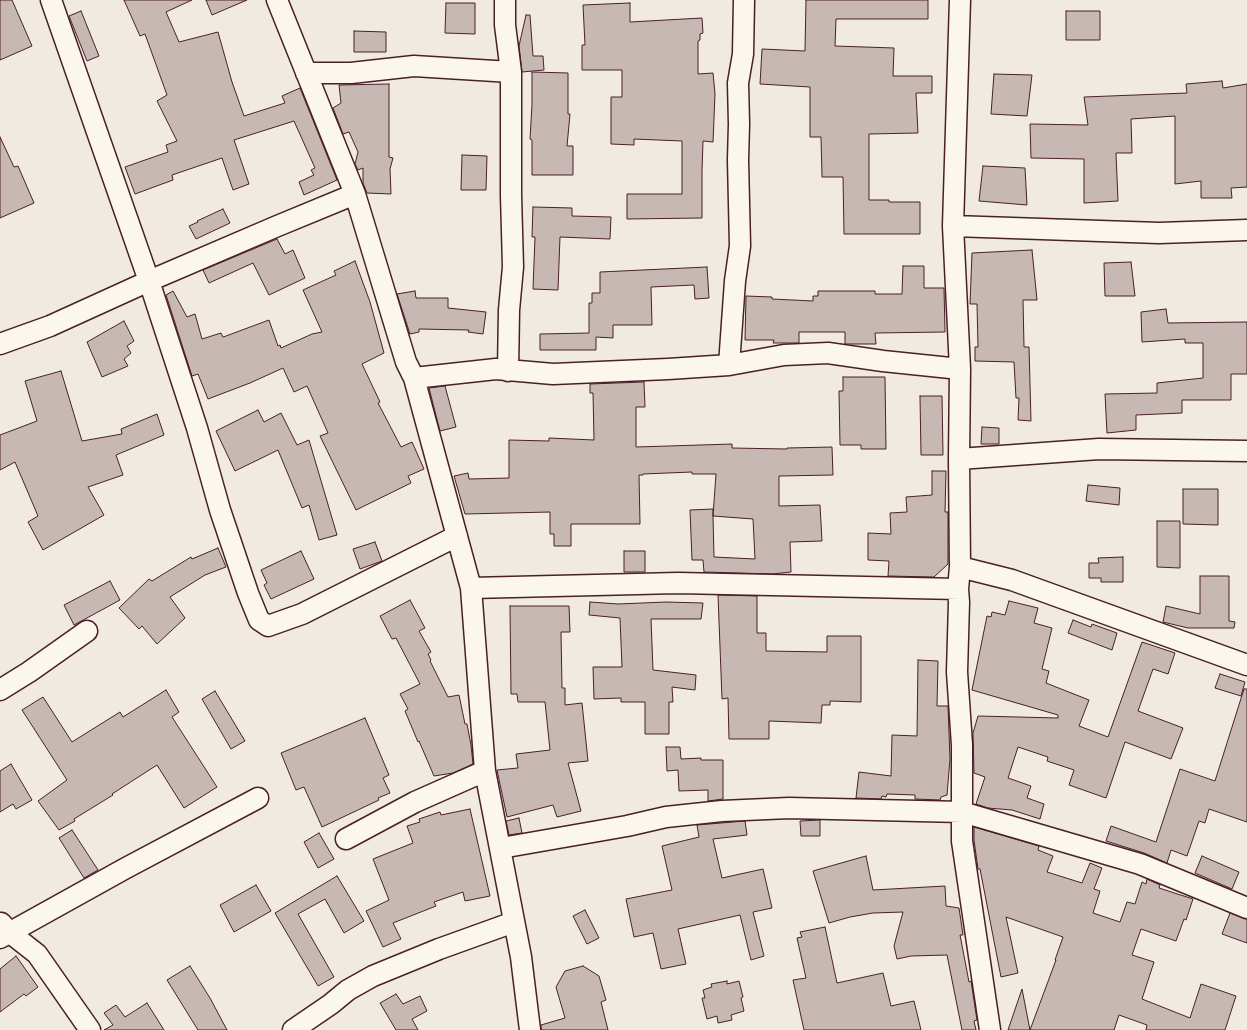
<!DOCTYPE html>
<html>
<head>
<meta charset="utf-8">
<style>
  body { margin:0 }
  canvas { display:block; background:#f0eae0 }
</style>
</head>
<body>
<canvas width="1247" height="1030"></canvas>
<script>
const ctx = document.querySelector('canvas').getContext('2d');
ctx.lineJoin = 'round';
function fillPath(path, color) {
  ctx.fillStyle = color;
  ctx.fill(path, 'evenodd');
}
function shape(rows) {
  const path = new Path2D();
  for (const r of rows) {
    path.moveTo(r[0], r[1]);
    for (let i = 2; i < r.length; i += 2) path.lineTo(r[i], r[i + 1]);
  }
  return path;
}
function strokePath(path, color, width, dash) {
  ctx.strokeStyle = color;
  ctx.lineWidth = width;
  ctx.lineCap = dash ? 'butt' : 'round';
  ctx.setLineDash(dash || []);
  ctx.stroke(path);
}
const building = shape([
  [0,0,12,0,32,46,0,60,0,0],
  [124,0,192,0,166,12,179,42,218,32,232,82,244,116,285,103,282,96,300,88,337,180,304,195,299,182,314,175,311,170,315,168,294,121,234,140,249,184,233,190,222,158,172,175,173,180,135,194,125,167,168,152,166,145,177,141,157,101,167,95,145,34,140,36,124,0],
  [206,0,247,0,212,15,206,0],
  [806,0,928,0,928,19,836,19,835,46,894,48,893,76,932,76,932,93,916,93,918,133,869,134,869,200,889,200,889,202,920,202,920,234,844,234,843,177,822,177,821,137,810,137,810,87,760,84,762,49,805,51,806,0],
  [446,3,475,3,475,34,445,33,446,3],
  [630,3,630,22,702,18,703,33,700,34,700,40,698,41,698,74,713,73,715,94,713,142,703,141,702,171,702,218,627,219,627,194,682,194,682,141,634,139,634,145,611,144,611,97,622,97,622,70,582,70,582,45,585,45,583,5,630,3],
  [81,11,99,56,87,61,69,16,81,11],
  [1066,11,1100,11,1100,40,1066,40,1066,11],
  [526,15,530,15,533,56,543,56,544,70,522,72,519,46,526,15],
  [354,31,386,32,386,52,354,52,354,31],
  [532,72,568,73,568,114,570,114,567,146,573,146,573,175,532,175,532,140,530,139,532,105,532,72],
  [994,74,1032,75,1027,116,991,114,994,74],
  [1222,81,1223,88,1247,84,1247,187,1231,188,1232,198,1201,198,1201,181,1175,184,1175,116,1131,119,1132,153,1116,153,1118,201,1084,203,1084,159,1031,158,1030,124,1088,125,1084,97,1187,93,1186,84,1222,81],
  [389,84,389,157,393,158,390,169,391,194,367,193,363,183,363,168,358,170,355,164,358,152,349,132,343,134,333,108,341,103,339,85,389,84],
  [0,137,14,167,18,166,34,203,0,218,0,137],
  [462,155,487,156,486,190,461,190,462,155],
  [983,166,1025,168,1027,205,979,201,983,166],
  [533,207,572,208,572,216,611,217,610,239,560,237,558,290,533,289,535,237,532,237,533,207],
  [223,209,230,223,196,239,189,226,198,222,197,221,223,209],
  [277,239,285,254,293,250,305,278,269,295,253,263,209,283,203,270,277,239],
  [1032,250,1037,300,1023,300,1024,347,1029,347,1031,421,1018,420,1019,398,1016,398,1014,362,975,361,975,347,978,347,977,304,970,304,972,253,1032,250],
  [355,261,370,302,384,353,362,364,380,402,378,403,401,447,412,442,424,469,408,476,411,483,356,510,320,436,328,433,307,386,294,392,283,368,250,383,208,399,198,374,192,376,166,295,173,291,187,317,195,314,202,339,221,333,223,337,226,336,269,320,278,346,280,345,281,348,312,334,322,332,303,290,336,275,334,271,355,261],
  [1131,262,1135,296,1105,296,1104,263,1131,262],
  [903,266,924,266,924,288,944,288,945,332,875,333,876,344,845,344,845,332,799,332,799,343,773,343,774,340,745,340,746,296,772,297,772,299,813,301,813,296,818,296,818,291,875,291,875,294,902,294,903,266],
  [707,267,709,298,695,299,694,285,651,287,652,325,613,325,613,338,596,337,596,350,540,350,540,334,589,333,589,303,592,303,592,293,600,293,600,272,707,267],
  [415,291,416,298,448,298,448,308,486,312,483,334,468,332,469,330,419,329,419,332,410,334,397,294,415,291],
  [1166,309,1168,323,1247,322,1247,374,1231,374,1231,400,1182,400,1182,413,1136,415,1136,430,1107,433,1105,394,1157,393,1157,383,1203,378,1203,343,1185,343,1185,339,1142,342,1141,312,1166,309],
  [124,321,134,341,127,346,131,353,124,359,128,366,102,377,87,342,124,321],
  [61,371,82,441,122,434,121,429,157,414,164,435,116,455,123,475,88,487,104,515,43,550,28,522,38,516,15,462,0,470,0,435,37,421,25,381,61,371],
  [843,377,885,377,886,449,861,449,861,445,840,445,839,391,843,391,843,377],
  [644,382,645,407,636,407,636,447,732,444,732,448,787,449,787,448,832,447,833,475,779,476,779,506,820,505,822,541,790,542,791,572,772,574,704,572,703,560,692,560,690,510,713,509,713,516,716,474,692,474,692,472,643,474,643,475,639,475,640,524,571,524,571,546,554,546,554,534,550,534,550,512,465,514,454,476,468,473,469,479,509,478,509,440,549,441,549,438,594,440,593,393,590,393,590,384,644,382],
  [713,516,753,519,755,559,714,557,713,516],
  [445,386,456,427,440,431,429,388,445,386],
  [920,396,942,396,943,455,921,455,920,396],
  [258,410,264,422,281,413,297,445,309,440,337,535,319,540,309,505,302,508,278,450,235,471,216,431,258,410],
  [982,427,999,428,999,444,981,444,982,427],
  [932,471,946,471,945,512,948,512,948,564,934,577,888,576,889,561,868,560,868,533,891,534,890,513,907,512,906,497,932,495,932,471],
  [1088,485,1120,488,1119,505,1086,501,1088,485],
  [1183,489,1218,489,1218,525,1183,524,1183,489],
  [1157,521,1180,521,1180,568,1157,567,1157,521],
  [375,542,382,561,360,569,353,549,375,542],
  [218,548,226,567,205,575,170,597,185,618,157,644,142,626,139,629,119,608,149,579,152,581,191,557,192,559,218,548],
  [301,551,314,579,271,599,264,585,267,583,261,570,301,551],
  [624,551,645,551,645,572,624,572,624,551],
  [1123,557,1123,582,1101,582,1101,578,1089,578,1089,563,1099,563,1098,558,1123,557],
  [1200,576,1229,576,1229,621,1235,622,1234,628,1188,628,1163,622,1166,606,1200,614,1200,576],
  [110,581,120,600,74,625,64,605,110,581],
  [718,595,757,596,757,633,766,633,766,651,827,652,827,636,861,636,861,702,830,701,830,705,822,705,821,723,769,721,769,739,729,739,728,698,722,699,718,595],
  [410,600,425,628,419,631,431,652,428,654,431,660,430,661,448,697,459,695,465,724,467,724,471,745,473,764,453,773,434,776,419,741,418,742,405,711,408,709,400,694,420,684,396,638,392,639,380,616,410,600],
  [1009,601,1038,608,1034,623,1052,628,1042,669,1049,671,1046,683,1089,700,1079,726,1108,737,1142,642,1175,653,1168,674,1153,669,1138,711,1183,728,1171,759,1125,742,1106,798,1069,785,1074,770,1047,761,1048,757,1018,747,1008,778,1031,786,1027,798,1044,804,1040,819,1012,810,988,808,976,804,985,777,974,773,973,733,978,716,1058,718,1058,715,972,690,987,616,991,617,992,612,1005,615,1009,601],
  [590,602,618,604,666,602,703,603,701,619,651,619,653,670,696,675,695,690,672,687,673,702,669,702,669,734,645,734,645,702,621,702,621,698,594,699,593,667,622,667,620,618,589,615,590,602],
  [510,606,569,606,570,632,561,632,562,688,565,688,565,705,582,703,588,761,568,763,581,811,557,817,553,805,507,817,497,770,518,768,516,754,550,750,545,702,518,702,517,694,511,694,510,606],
  [1073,620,1091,627,1092,624,1117,633,1112,650,1068,633,1073,620],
  [918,660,938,661,937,706,948,706,950,759,947,795,941,797,940,800,915,799,915,795,887,794,886,797,882,796,881,799,856,798,859,772,891,776,892,735,917,736,918,660],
  [1220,674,1245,682,1241,696,1215,688,1220,674],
  [1244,689,1247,689,1247,822,1209,809,1205,823,1199,821,1187,856,1171,850,1167,863,1144,853,1106,841,1111,826,1156,842,1180,769,1215,781,1244,689],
  [166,690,179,712,172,717,217,787,184,808,157,765,112,794,113,795,74,819,75,821,59,830,38,801,67,780,22,710,43,697,72,742,120,712,123,717,166,690],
  [215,691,245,741,231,749,202,699,215,691],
  [365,718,389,775,383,778,390,793,378,798,379,800,322,827,304,787,296,790,281,753,365,718],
  [666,747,680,747,681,759,701,758,701,760,723,760,723,799,708,801,708,790,679,791,678,770,667,771,666,747],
  [11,764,32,800,16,809,13,804,0,812,0,771,11,764],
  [470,809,490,896,465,901,463,892,434,902,436,906,393,923,401,939,383,947,366,911,389,900,373,859,413,843,407,826,420,822,419,819,440,812,441,815,470,809],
  [519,818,522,833,509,835,506,821,519,818],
  [820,820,820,836,801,836,800,821,820,820],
  [745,821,747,835,713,839,722,878,763,869,772,908,753,912,764,956,751,960,740,915,678,929,686,964,661,969,653,933,634,937,626,899,672,890,662,846,699,837,697,825,745,821],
  [974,827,1039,846,1038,850,1053,856,1047,872,1082,883,1090,863,1102,868,1094,889,1100,891,1093,913,1120,922,1127,902,1135,904,1142,882,1146,884,1147,879,1160,885,1159,888,1193,899,1186,920,1184,919,1176,941,1141,929,1132,955,1154,962,1142,999,1190,1018,1201,984,1236,996,1225,1030,1146,1030,1147,1025,1119,1015,1114,1030,1008,1030,1022,989,1030,1030,1056,960,1055,960,1063,937,1006,917,1018,973,1001,977,980,869,978,869,974,840,974,827],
  [72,830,98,870,84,878,59,838,72,830],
  [319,833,334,859,318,868,304,842,319,833],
  [866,856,873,890,945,886,946,906,959,908,963,935,960,935,969,982,971,981,977,1020,974,1021,976,1030,962,1030,947,955,911,956,897,959,894,946,903,912,873,913,850,917,829,923,813,871,866,856],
  [1202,856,1239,872,1232,889,1195,873,1202,856],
  [337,876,364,921,344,933,325,899,298,914,334,977,318,986,275,913,337,876],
  [256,885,271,911,234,932,220,905,256,885],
  [585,910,599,938,587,944,573,916,585,910],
  [1230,913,1247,919,1247,943,1222,934,1230,913],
  [825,927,837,983,883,973,891,1006,914,1001,921,1030,804,1030,793,980,806,978,797,938,802,937,800,932,825,927],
  [16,956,38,987,26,996,24,994,0,1012,0,969,16,956],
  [190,966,210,998,227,1030,198,1030,167,980,190,966],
  [583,966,599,976,606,1000,601,1002,608,1030,541,1030,541,1025,565,1018,556,987,565,971,583,966],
  [727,981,727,984,739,981,743,997,741,998,744,1011,731,1015,732,1020,718,1023,717,1016,707,1019,702,998,705,998,703,990,712,987,711,984,727,981],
  [396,994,403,1004,420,996,427,1011,412,1019,418,1030,396,1030,380,1003,396,994],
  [147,1003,164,1030,104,1030,113,1025,104,1013,116,1005,125,1017,147,1003]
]);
const minor = shape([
  [51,0,149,281,197,428,220,510,248,593,259,620,268,626,302,614,457,536],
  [277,0,355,194,406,362,414,378,471,588,485,771,521,957,530,1030],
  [505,0,505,25,511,72,511,195,513,267,509,310,508,371],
  [960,0,953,226,960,369,959,459,960,567,958,589,959,602,957,672,962,745,962,841,990,1030],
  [306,73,351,73,414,66,511,72],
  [953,226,1159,233,1247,230],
  [0,344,50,326,149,281,275,227,355,194],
  [729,365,735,281,740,246,738,160,739,124,738,83,743,54,744,0],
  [414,378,496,369,553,374,668,369,729,365,784,355,828,353,883,361,960,369],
  [959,459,1099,449,1247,451],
  [960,567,1012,580,1247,665],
  [471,588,678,583,958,589],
  [0,690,29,672,87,631],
  [346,839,415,802,485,771],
  [501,848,627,826,666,817,722,811,789,808,962,812,1140,864,1247,908],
  [1,923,9,932,37,954,90,1030],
  [0,938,126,868,258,798],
  [293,1030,331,1004,348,990,373,976,439,949,514,922]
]);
fillPath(building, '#c8b8b3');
strokePath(building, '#4a1f2b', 1);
strokePath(minor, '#4a1f2b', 23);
strokePath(minor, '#fbf7ec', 20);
</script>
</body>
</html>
